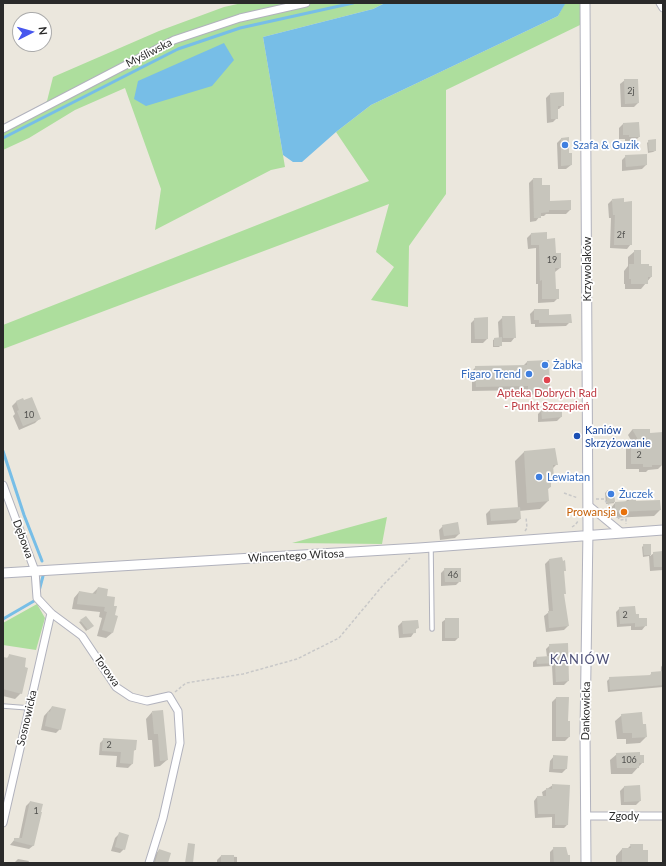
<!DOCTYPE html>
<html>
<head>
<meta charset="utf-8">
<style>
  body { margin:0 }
  #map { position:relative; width:666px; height:866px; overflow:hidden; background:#ebe7dd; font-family:Lato,sans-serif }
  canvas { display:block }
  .frame { position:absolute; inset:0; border:4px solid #2a2a2a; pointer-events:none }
  .north { position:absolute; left:12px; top:12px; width:40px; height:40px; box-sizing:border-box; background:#fff; border:1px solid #aaa; border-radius:50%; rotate:84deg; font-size:11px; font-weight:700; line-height:16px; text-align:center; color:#2a2a2a }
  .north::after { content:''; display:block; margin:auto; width:14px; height:18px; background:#4857ee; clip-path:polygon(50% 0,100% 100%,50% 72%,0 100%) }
</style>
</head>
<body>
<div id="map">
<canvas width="666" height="866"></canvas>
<div class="frame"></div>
<div class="north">N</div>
</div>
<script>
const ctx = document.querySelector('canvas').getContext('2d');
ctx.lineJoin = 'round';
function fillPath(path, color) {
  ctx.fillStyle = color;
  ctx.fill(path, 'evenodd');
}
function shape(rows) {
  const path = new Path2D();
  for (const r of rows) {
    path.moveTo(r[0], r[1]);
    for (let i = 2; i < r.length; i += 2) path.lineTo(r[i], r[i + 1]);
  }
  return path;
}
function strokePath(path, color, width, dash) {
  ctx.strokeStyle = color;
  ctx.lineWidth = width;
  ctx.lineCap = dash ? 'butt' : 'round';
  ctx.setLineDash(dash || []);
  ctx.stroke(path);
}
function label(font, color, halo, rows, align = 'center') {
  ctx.font = font + ' Lato,sans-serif';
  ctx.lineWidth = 3.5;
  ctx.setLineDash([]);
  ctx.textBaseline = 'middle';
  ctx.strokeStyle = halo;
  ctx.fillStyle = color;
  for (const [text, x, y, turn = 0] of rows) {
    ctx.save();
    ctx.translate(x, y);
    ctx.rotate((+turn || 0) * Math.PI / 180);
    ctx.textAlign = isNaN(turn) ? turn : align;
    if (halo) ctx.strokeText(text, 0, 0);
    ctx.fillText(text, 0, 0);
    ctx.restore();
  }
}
const green = shape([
  [242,3,385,3,373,9,263,37,285,167,271,170,155,230,161,189,125,88,75,110,29,138,3,150,3,132,23,121,47,101,53,77,159,31,224,7],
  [565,3,580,3,580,25,446,90,446,194,409,246,408,307,371,300,394,267,376,252,389,204,3,349,3,325,369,181,336,132,371,105,558,16],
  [387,517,382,544,292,543],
  [37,604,45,618,36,650,3,645,3,623]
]);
const water = shape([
  [385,3,565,3,565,4,558,16,371,105,336,132,302,162,293,162,283,155,263,37,373,9],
  [224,43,234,60,212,86,146,106,134,99,138,81]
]);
const shadow = shape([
  [625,80,638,103,634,107,621,107,620,84],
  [550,94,563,105,559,109,557,109,557,118,553,122,547,123,546,98],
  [623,124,639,137,635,141,625,141,625,139,619,139,619,128],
  [561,139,568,154,571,165,566,169,558,169,557,143],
  [649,141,655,151,653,152,648,153,647,143],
  [626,156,646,165,642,169,622,171,622,160],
  [533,179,549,202,570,210,566,214,546,214,544,216,540,216,536,221,530,222,529,183],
  [612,200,631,244,627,249,610,248,611,218,609,218,608,204],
  [531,234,546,240,555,254,560,268,555,272,555,290,558,298,554,302,538,303,538,284,536,284,536,248,528,249,527,238],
  [635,251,640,265,651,277,641,289,625,289,625,284,624,284,624,271,628,266,628,257],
  [534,310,570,322,566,326,535,327,535,324,531,324,530,314],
  [503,317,515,337,511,342,501,342,501,345,499,347,493,347,493,340,495,339,499,339,498,322],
  [475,319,487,339,483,343,471,343,471,323],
  [527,362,549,390,545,394,524,395,524,390,472,391,472,371,476,367,523,366],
  [22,400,39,419,35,423,19,430,13,416,15,414,12,406,16,402],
  [561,409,561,417,557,421,538,422,538,414,542,410],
  [632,430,649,430,663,464,658,469,648,470,646,472,639,472,639,469,626,469,626,449,633,444,628,435],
  [554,449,557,464,552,469,553,479,550,482,550,487,547,490,548,501,540,509,519,511,520,519,516,523,487,525,486,514,490,510,518,508,515,461,524,452],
  [607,491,613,491,614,503,624,503,629,498,635,502,660,510,654,516,610,518,610,509,615,503,606,504,605,493],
  [443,526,459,534,455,538,440,540,439,530],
  [644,545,650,545,650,556,654,553,663,552,663,570,650,571,649,556,643,557,642,547],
  [549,560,565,570,563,573,565,593,563,595,568,626,564,630,546,632,544,616,549,612,545,564],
  [445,569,460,581,456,585,441,586,441,573],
  [98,588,106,597,112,633,106,638,97,636,102,618,99,617,100,612,72,609,74,598,79,592,92,594],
  [620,608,635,615,638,619,646,625,642,630,631,630,631,626,617,627,616,612],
  [446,619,458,638,455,641,442,641,442,622],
  [81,621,90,628,86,631,79,622],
  [402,622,417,628,411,637,399,638,398,626],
  [550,645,568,681,564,685,553,685,552,666,533,667,533,662,537,658,547,657,546,649],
  [10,655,21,693,15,699,3,696,3,658,6,659],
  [663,664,663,687,608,692,607,681,610,678,649,676,652,673,661,672,661,667],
  [556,698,569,737,565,741,552,741,552,702],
  [52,707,60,729,56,733,41,730,44,716],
  [152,712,167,760,160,766,154,767,152,740,148,740,146,719],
  [622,715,642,725,646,737,640,743,626,744,626,739,617,739,615,721],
  [104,739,135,750,132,752,132,764,128,768,116,767,117,756,99,755,100,743],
  [617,754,643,762,632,774,611,774,610,760],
  [554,756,566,769,562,773,549,772,550,761],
  [553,785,567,825,564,828,552,828,552,817,535,818,534,801,537,797,543,797,542,792],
  [624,787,640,801,636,805,621,805,620,791],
  [30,802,34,845,29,849,10,845,15,839,19,839,26,806],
  [119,834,124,849,120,853,111,851,115,838],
  [631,845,642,851,647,863,616,863,616,856,622,849,627,849],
  [554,848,569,862,568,863,550,863,550,852],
  [159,850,167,863,153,863,155,855],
  [221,856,237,857,237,863,217,863,217,860],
  [18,859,29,861,28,863,14,863]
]);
const stream = shape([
  [3,138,178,49,240,28,353,3],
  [3,451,24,515,42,561],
  [39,591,43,576],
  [3,619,34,601]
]);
const building = shape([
  [624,79,638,79,639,103,625,104],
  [564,92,564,106,558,106,558,119,551,119,550,93],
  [639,122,640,137,629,137,629,135,623,135,623,123],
  [569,137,569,153,572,153,572,165,561,166,561,138],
  [656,139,656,151,649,151,648,140],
  [647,154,647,165,626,167,625,155],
  [533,178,542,178,542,185,550,185,550,201,571,200,571,210,549,210,549,212,541,213,541,218,534,218],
  [624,198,624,202,632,201,632,245,614,245,615,215,613,215,612,199],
  [547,232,547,239,555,238,556,253,561,253,561,268,555,268,556,289,559,289,559,299,542,299,542,280,540,281,539,245,531,245,531,233],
  [634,250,641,250,641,264,649,264,649,266,652,266,652,277,648,277,648,284,631,284,631,279,629,279,629,264,634,264],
  [534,309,549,309,549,315,571,314,572,323,539,323,539,320,534,320],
  [502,316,515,316,516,338,503,338],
  [488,317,488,339,475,339,474,318],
  [502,337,502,346,494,346,494,338],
  [549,360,550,391,528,391,528,386,476,387,475,366,527,365,527,361],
  [32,397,41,419,23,426,17,411,19,410,16,401,23,398,24,400],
  [562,408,562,417,542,419,541,409],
  [632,429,650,429,650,433,663,432,663,465,652,465,652,467,643,467,643,464,631,464,631,443,640,443],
  [555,448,558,465,553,465,554,479,551,480,551,487,548,488,549,501,527,503,524,451],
  [607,490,614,490,615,502,607,503],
  [636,496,636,501,660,500,661,510,615,512,615,502,629,501,628,497],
  [520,507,521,519,491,521,490,509],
  [458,522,460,534,444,536,442,525],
  [643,544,651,544,651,555,644,555],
  [663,551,663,567,654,567,653,552],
  [562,557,563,561,565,560,566,571,564,571,566,594,564,594,569,626,549,628,548,611,553,611,549,559],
  [444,568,461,568,461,582,445,582],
  [98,587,108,589,107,596,115,597,114,606,117,606,115,615,118,616,113,633,102,630,107,612,104,611,105,607,77,604,79,591,96,594],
  [635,606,636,614,639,614,639,618,647,618,647,626,635,627,635,623,620,624,619,607],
  [86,616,94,626,88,630,80,620],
  [445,618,459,618,459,638,445,638],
  [418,620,419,628,416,629,416,633,403,634,402,621],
  [568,643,569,681,556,682,555,663,537,664,536,657,550,656,549,644],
  [9,654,26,658,25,667,28,668,22,694,3,689,3,657,8,658],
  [663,671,663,685,610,690,609,677,651,675,651,672],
  [556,697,569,697,568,721,570,721,570,737,556,737],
  [52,706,66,709,61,730,45,726,48,711,50,712],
  [163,710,168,760,160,761,158,734,154,734,152,711],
  [642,712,643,724,646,724,647,737,632,738,632,733,623,733,621,714],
  [103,738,137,740,136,750,134,750,133,764,120,763,121,752,102,751],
  [640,752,640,755,644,755,644,763,639,763,639,768,617,768,616,753],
  [553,755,568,756,567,769,553,769],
  [552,784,570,785,568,825,555,825,555,814,538,814,537,796,546,796,546,788,552,789],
  [640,785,641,801,624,802,624,786],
  [30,801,43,804,41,812,42,812,34,846,14,841,14,838,22,838],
  [119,832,129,835,125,850,115,847],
  [188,843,195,844,193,863,185,863],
  [630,844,643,844,643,850,648,850,648,863,622,863,622,848,631,848],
  [553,847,566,847,568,855,570,855,570,862,554,863],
  [159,849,171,853,168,863,155,863],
  [221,855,234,855,234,863,221,863]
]);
const path = shape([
  [564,493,578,498],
  [596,499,604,499,620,520,626,519,626,524],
  [572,527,575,525,579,520],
  [525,531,527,528,526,517],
  [175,692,186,683,243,674,297,659,339,638,384,584,410,558]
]);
const service = shape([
  [431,548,432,629],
  [3,706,29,708]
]);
const minor = shape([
  [660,3,663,8],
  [3,129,174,40,240,18,306,3],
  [3,485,35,571,37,598,51,613,82,636,116,687,131,697,147,701,169,696,178,711,180,743,163,818,149,863],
  [588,505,622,533],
  [586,816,663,816],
  [3,823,51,613]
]);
const tertiary = shape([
  [585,3,588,530,585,732,586,863],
  [3,573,419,548,663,530]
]);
const markers = [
  [565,145,4,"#3f7fe0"],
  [545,365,4,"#3f7fe0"],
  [529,374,4,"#3f7fe0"],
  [547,380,4,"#e0444e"],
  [577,436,4,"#1a4fb4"],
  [539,477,4,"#3f7fe0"],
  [611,494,4,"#3f7fe0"],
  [624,512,4,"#e8710a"]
];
const numberNames = [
  ["2j",631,91],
  ["2f",621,235],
  ["19",552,260],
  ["10",29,415],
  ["2",639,455],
  ["46",453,575],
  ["2",625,615],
  ["2",109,745],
  ["106",629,760],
  ["1",36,811]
];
const streetNames = [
  ["Myśliwska",149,53,-27],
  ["Krzywolaków",587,269,-90],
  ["Dębowa",23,539,70],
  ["Wincentego Witosa",296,556,-3],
  ["Torowa",107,671,54],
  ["Dankowicka",586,711,-89],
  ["Sosnowicka",27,718,-77],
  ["Zgody",624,816]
];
const shopNames = [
  ["Szafa & Guzik",573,145],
  ["Żabka",553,365],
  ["Figaro Trend",521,374,"right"],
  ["Lewiatan",547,477],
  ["Żuczek",619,494]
];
const healthNames = [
  ["Apteka Dobrych Rad",547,393],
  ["- Punkt Szczepień",547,406]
];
const transitNames = [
  ["Kaniów",585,430],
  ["Skrzyżowanie",585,443]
];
const foodNames = [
  ["Prowansja",616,512]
];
const quarterNames = [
  ["KANIÓW",580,660]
];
fillPath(green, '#adde9d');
fillPath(water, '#77bee7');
fillPath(shadow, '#0003');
strokePath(stream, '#77bee7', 3);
fillPath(building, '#c7c5bc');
strokePath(service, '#b1b2bd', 5.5);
strokePath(minor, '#b1b2bd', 9);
strokePath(tertiary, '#b1b2bd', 11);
strokePath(path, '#c8c8c8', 1.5, [3, 2]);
strokePath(service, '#fff', 3.5);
strokePath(minor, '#fff', 7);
strokePath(tertiary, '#fff', 9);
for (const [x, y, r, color] of markers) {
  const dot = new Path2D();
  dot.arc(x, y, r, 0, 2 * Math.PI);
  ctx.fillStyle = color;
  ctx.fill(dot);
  strokePath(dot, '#fff', 1.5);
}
label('9px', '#51514e', null, numberNames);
label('11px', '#2a2a2a', '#fff', streetNames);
label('11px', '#366cbe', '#fff', shopNames, 'left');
label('11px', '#be3a42', '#fff', healthNames);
label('11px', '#164399', '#fff', transitNames, 'left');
label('11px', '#c56008', '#fff', foodNames, 'right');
ctx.letterSpacing = '1px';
label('13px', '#4e5178', '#fff', quarterNames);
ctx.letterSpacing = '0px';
</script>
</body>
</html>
